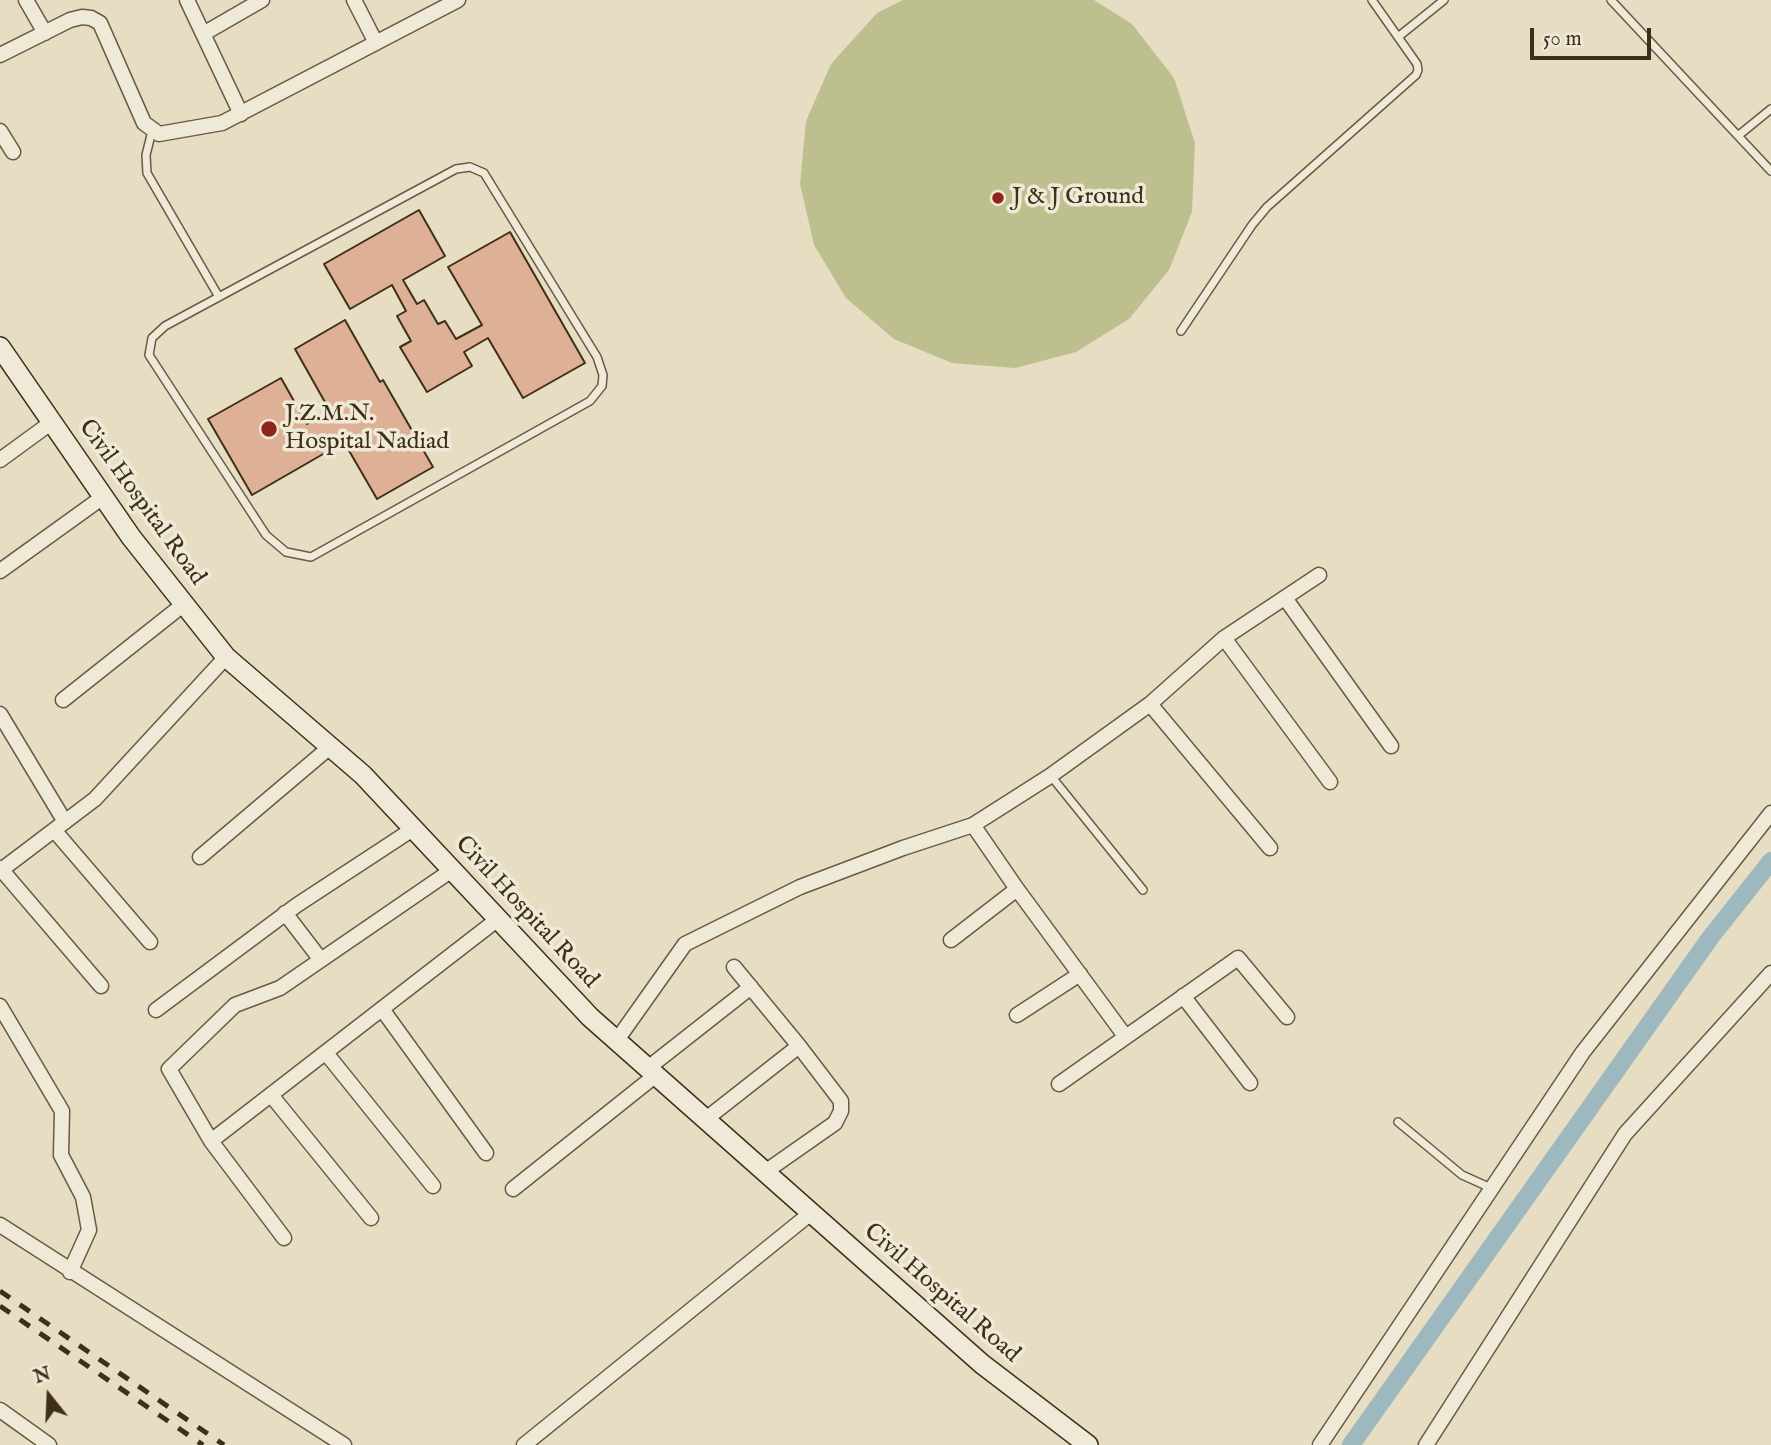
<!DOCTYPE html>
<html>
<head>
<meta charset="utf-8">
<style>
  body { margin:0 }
  #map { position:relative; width:1771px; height:1445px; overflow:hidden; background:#e7ddc3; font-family:"IM FELL English",serif }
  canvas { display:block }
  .north { position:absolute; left:14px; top:1361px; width:70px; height:70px; -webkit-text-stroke:5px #efe9d8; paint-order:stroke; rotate:342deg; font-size:19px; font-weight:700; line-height:28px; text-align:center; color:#3f2e18 }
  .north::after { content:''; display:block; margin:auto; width:24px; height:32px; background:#3f2e18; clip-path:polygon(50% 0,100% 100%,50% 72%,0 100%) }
  .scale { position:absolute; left:1530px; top:28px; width:121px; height:32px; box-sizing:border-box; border:4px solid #3f2e18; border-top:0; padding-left:9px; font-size:21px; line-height:24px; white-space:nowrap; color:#3f2e18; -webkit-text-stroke:5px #efe9d8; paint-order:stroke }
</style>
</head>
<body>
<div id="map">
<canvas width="1771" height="1445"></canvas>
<div class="north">N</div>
<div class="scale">50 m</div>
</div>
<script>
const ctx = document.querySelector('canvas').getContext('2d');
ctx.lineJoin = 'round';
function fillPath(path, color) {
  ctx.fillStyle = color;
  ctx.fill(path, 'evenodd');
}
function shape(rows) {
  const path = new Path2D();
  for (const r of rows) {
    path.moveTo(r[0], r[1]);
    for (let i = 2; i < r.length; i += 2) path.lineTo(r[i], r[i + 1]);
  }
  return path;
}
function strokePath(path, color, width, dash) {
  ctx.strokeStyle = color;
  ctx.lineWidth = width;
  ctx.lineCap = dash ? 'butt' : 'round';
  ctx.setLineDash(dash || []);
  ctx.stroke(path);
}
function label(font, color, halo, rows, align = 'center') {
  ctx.font = font + ' "IM FELL English",serif';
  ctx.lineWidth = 7;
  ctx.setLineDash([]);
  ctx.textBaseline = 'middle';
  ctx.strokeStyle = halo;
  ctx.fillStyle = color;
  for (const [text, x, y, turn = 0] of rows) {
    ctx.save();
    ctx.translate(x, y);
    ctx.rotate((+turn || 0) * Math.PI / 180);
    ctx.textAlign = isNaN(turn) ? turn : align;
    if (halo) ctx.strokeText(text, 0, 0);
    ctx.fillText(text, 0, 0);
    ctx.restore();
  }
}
const green = shape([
  [903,0,1094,0,1132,24,1174,78,1195,143,1192,212,1169,270,1129,319,1076,352,1015,368,952,363,894,339,846,298,814,245,800,184,806,121,831,64,877,13]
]);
const canal = shape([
  [1351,1445,1710,938,1771,861]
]);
const building = shape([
  [419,210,445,256,403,280,417,304,424,300,438,324,445,321,456,339,482,325,448,267,510,232,585,363,523,398,488,338,464,352,472,366,427,392,400,347,411,341,397,316,406,311,392,285,350,309,324,264,419,210],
  [345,320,380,382,383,380,433,467,377,499,344,442,252,495,208,419,281,378,307,424,330,411,295,349,345,320]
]);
const lane = shape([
  [1611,0,1771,171],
  [1398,37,1444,0],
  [152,131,146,155,147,173,219,297],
  [1739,135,1771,109],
  [470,167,484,173,597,357,603,375,602,386,590,401,311,557,286,552,266,535,149,355,152,338,165,326,456,169,470,167],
  [1181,331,1252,225,1267,207,1416,75,1418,70,1417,64,1372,0],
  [1051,776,1143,890],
  [1398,1122,1462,1175,1491,1188]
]);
const street = shape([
  [26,0,45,33],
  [187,0,241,114],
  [354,0,376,43],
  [203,34,262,0],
  [0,55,70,20,82,17,91,18,100,23,144,123,159,134,222,123,458,0],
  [0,131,13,152],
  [0,460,52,422],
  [0,571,103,497],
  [1285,598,1391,746],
  [1224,638,1330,782],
  [63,700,184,604],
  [1150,704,1270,848],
  [0,714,65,822],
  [973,825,1017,889,1125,1036],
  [54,830,150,942],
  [200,857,330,747],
  [0,868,101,986],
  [0,871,95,799,226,657],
  [285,913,321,960],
  [951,940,1017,889],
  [734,967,799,1046,841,1101,841,1111,835,1123,765,1172],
  [1183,996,1250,1083],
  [0,1006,62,1111,61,1155,83,1197,89,1230,70,1272],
  [382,1009,486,1153],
  [156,1010,297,905,413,829],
  [1017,1015,1080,974],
  [617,1040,685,944,800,887,903,848,973,825,1050,776,1150,704,1224,638,1319,575],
  [326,1053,433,1186],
  [648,1068,751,987],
  [1059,1084,1238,958,1287,1017],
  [271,1095,371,1218],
  [706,1119,799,1046],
  [211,1141,498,919],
  [513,1189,656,1075],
  [0,1225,344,1445],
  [284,1238,211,1141,169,1069,235,1005,280,988,452,870],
  [0,1410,49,1445],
  [524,1445,811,1213],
  [1320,1445,1583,1052,1771,813],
  [1426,1445,1625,1134,1771,973]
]);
const secondary = shape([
  [0,347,131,537,226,657,363,775,590,1017,982,1364,1088,1445]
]);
const rail = shape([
  [0,1291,224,1445],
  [0,1306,203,1445]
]);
const markers = [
  [998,198,7,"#8f2418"],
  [269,429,9,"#8f2418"]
];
const poiNames = [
  ["J & J Ground",1012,198],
  ["J.Z.M.N.",285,415],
  ["Hospital Nadiad",285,443]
];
const streetNames = [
  ["Civil Hospital Road",141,503,54],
  ["Civil Hospital Road",526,913,47],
  ["Civil Hospital Road",941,1294,41]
];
fillPath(green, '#bdbf8f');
strokePath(canal, '#9db8bf', 18);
fillPath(building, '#deb095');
strokePath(building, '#3f2e18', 2);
strokePath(lane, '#695a43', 10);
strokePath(street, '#695a43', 17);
strokePath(secondary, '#3f2e18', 22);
strokePath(lane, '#efe9d8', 7);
strokePath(street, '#efe9d8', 14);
strokePath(secondary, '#efe9d8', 19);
strokePath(rail, '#3f2e18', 5, [12, 12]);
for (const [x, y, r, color] of markers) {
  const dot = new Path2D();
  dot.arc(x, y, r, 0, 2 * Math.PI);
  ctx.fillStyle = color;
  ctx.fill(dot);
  strokePath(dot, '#efe9d8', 2.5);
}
label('24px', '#3f2e18', '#efe9d8', poiNames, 'left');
label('24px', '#3f2e18', '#efe9d8', streetNames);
</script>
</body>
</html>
